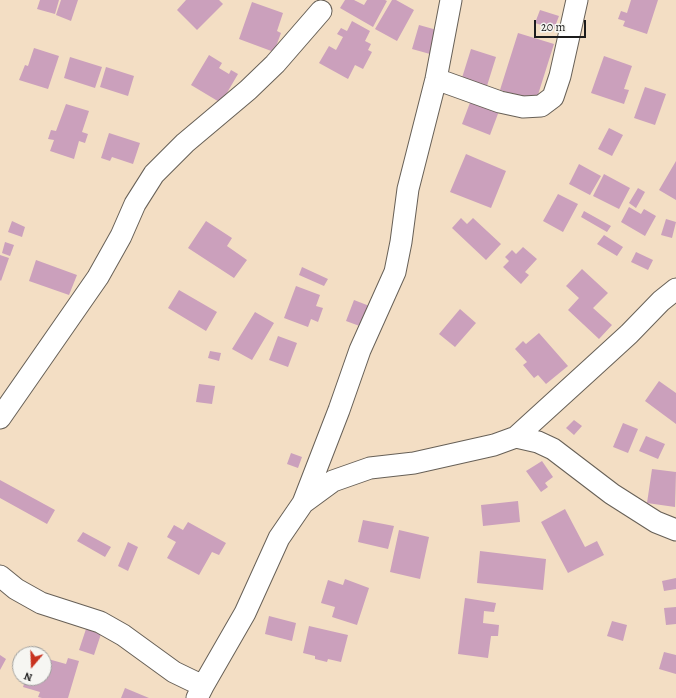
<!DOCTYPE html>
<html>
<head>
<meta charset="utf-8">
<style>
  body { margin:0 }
  #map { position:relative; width:676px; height:698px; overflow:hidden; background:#f3dec4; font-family:Alegreya,serif }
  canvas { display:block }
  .north { position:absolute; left:12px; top:646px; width:40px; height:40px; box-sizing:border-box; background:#f6f6f2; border:1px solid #9f9f9c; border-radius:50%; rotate:199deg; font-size:11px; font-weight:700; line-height:16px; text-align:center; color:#1c1c1c }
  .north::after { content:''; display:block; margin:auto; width:14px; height:18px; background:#c8321e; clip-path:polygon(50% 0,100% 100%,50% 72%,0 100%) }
  .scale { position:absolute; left:534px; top:20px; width:52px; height:18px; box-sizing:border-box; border:2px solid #1c1c1c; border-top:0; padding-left:5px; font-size:12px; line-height:14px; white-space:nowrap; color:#1c1c1c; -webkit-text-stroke:3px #f6f6f2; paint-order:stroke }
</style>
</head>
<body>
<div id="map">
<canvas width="676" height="698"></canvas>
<div class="north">N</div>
<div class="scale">20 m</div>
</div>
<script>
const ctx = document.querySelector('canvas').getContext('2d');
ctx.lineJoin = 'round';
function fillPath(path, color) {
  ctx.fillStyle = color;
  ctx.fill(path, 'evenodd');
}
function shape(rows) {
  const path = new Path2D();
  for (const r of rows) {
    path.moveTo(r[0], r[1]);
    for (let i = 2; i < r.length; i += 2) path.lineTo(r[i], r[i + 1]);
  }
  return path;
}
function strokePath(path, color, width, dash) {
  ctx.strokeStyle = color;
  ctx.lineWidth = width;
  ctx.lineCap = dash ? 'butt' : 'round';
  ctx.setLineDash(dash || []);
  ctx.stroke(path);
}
const building = shape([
  [40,0,59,0,55,14,37,9],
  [61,0,78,0,71,21,56,15],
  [186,0,219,0,223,4,197,30,177,10],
  [345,0,354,0,364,5,367,0,385,0,387,1,373,27,340,8],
  [392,0,396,0,414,10,397,41,375,29],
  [631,0,658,0,647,34,623,26,625,21,618,19,621,11,627,13],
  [252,2,283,13,277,31,281,33,274,52,239,39],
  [540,10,559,16,554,29,535,23],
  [352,21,370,31,365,41,371,44,368,50,372,52,363,69,355,65,348,79,319,63,329,46,336,50,343,37,337,34,341,28,347,31],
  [419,25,437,30,430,54,412,49],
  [518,33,554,44,536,101,500,90],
  [34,48,59,56,48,89,19,80,25,65,28,66],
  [471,49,496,57,486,89,461,81],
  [209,55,222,63,219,68,229,74,231,70,238,74,221,103,191,85],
  [604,56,632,66,624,89,629,90,624,104,591,93],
  [70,57,102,67,95,88,64,78],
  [106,67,134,76,128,96,100,87],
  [645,87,666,94,655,125,634,118],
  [471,100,499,111,490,135,462,124],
  [66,104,89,111,82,132,88,134,85,143,79,141,74,159,50,151,54,140,48,139,51,130,56,131],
  [609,128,623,135,612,156,598,149],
  [109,133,140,143,133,164,112,157,110,161,101,158],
  [466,154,506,171,491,208,450,192],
  [676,161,676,200,659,190],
  [579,164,601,176,590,195,569,184],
  [604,174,630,188,619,209,593,196],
  [638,188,645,192,636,208,629,203],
  [558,194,578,204,563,232,543,221],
  [629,207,641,214,644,209,656,216,645,236,621,222],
  [584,211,611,226,607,232,581,217],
  [461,218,467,224,473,218,501,244,486,260,452,228],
  [666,219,676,222,672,238,661,235],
  [12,221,25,227,22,237,8,232],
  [206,221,232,238,227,246,247,260,234,278,188,248],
  [604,235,623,247,617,256,597,244],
  [5,242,14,245,10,256,2,253],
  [523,247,537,259,525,272,529,275,521,284,503,267,509,261,505,257,512,250,516,254],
  [636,252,653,260,648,270,631,262],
  [0,255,9,258,1,281,0,280],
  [36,260,77,275,69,295,29,281],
  [302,267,328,279,324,286,299,275],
  [582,269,608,293,593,308,612,325,599,339,568,310,579,298,566,286],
  [296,286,320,295,316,306,323,308,318,322,311,319,308,327,284,318],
  [179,290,217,312,206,331,168,308],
  [354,300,372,307,365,328,346,321],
  [460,309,476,323,455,347,439,334],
  [255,312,274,323,252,360,232,349],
  [539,333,568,366,546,384,538,375,534,378,523,365,527,362,515,349,523,341,526,344],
  [278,336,297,343,288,367,269,360],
  [210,351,221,353,219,361,208,358],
  [659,381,676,393,676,424,645,401],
  [199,384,215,386,212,404,196,402],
  [574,420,582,426,574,435,566,428],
  [623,423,638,429,628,453,613,447],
  [646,436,665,444,658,459,639,451],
  [291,453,302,457,298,468,287,464],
  [542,461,553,477,545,483,548,487,541,492,526,471],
  [652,469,676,472,675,507,647,503],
  [0,480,55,510,47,524,0,498],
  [518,501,520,522,483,526,481,505],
  [565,509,585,547,597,541,604,555,568,573,541,522],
  [363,520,394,526,388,549,358,542],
  [188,522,226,543,219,555,212,552,199,575,167,558,176,542,167,537,174,525,183,530],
  [399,530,429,537,420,579,390,572],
  [83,532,111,547,105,557,77,541],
  [128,542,138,547,128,571,118,566],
  [480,551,546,559,543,590,477,583],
  [676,578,676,589,664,591,662,581],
  [345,579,369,588,357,625,332,617,335,607,321,603,328,580,343,585],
  [465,598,496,603,494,612,484,611,483,623,499,625,498,636,491,636,488,658,458,654],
  [676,607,676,624,666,625,664,608],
  [269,616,296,623,292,641,265,634],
  [612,621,627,625,623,641,607,636],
  [309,626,348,635,341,662,328,659,327,662,315,659,315,656,303,653],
  [86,629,101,634,94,655,79,650],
  [664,652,676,655,676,674,659,669],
  [0,655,6,659,0,670],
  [44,655,49,656,48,659,66,664,68,658,79,661,68,698,42,698,38,697,40,692,23,687,26,678,44,678],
  [125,688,149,698,121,698]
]);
const minor = shape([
  [436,79,500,102,523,107,541,106,553,97,560,76,577,0],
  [0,418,98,277,121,236,135,204,154,174,185,143,248,90,275,64,321,11],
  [516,437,594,366,629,334,661,301,676,289],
  [303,503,333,481,370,468,414,463,494,445,516,437,538,442,553,449,612,494,656,522,676,530],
  [0,576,16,589,41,603,100,622,123,635,174,672,203,686],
  [197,698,203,686,245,613,279,538,303,503,339,410,360,350,395,272,401,242,408,189,436,79,451,0]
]);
fillPath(building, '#cba0bc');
strokePath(minor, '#676057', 23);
strokePath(minor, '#fff', 21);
</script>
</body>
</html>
